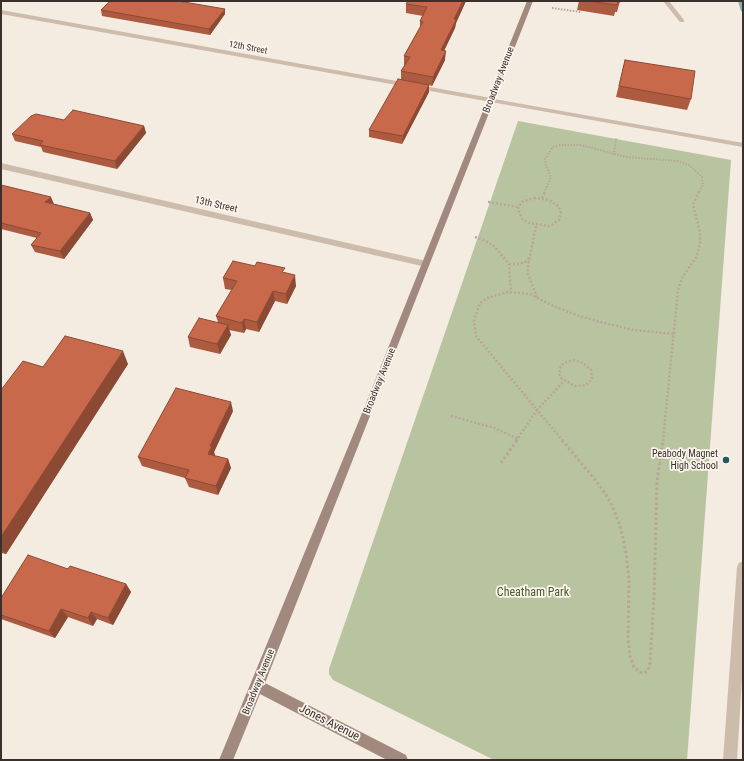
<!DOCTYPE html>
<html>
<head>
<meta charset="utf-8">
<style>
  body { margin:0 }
  #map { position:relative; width:744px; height:761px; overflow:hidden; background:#f4ebe1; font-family:"Roboto Condensed",sans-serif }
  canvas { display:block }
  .frame { position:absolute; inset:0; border:2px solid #3b302b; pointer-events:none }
</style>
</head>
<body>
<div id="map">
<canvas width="744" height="761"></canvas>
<div class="frame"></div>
</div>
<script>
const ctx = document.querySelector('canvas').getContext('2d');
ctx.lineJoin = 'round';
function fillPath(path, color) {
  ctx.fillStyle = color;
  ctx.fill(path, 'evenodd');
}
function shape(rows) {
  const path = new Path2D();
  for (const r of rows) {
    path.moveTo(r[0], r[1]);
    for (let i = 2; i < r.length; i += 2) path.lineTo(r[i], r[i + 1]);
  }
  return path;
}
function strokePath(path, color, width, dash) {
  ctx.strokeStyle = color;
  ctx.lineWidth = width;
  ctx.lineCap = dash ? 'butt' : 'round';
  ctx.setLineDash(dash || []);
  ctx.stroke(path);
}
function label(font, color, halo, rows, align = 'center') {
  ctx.font = font + ' "Roboto Condensed",sans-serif';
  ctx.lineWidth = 3.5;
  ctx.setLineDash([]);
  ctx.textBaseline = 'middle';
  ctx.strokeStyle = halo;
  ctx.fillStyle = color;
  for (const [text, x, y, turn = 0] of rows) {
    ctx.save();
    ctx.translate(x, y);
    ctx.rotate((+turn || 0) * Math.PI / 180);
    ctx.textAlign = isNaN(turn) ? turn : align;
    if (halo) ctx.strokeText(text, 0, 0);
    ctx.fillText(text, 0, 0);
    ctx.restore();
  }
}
const green = shape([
  [518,121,731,160,687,760,494,760,333,680,329,674,329,669]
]);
const stream = shape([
  [738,1,742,1,743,12,741,11,738,1]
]);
const pathFar2 = shape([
  [552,8,581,12],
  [614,155,616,138],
  [544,193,551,177,546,166,545,159,553,147,560,145,581,145,626,157,678,161,689,165,702,177,703,184,699,193]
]);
const pathFar1 = shape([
  [534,198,549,200,558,206,561,211,559,220,550,226,529,223,523,220,518,210,519,206,522,202,534,198],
  [542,198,545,192],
  [488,202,518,207],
  [536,226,528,266,528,274,537,297],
  [475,237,486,241,495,247,509,264,511,292],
  [509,264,519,264,525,262,530,257],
  [573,360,583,363,591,370,592,379,586,385,575,386,561,378,559,374,561,366,564,363,573,360],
  [451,416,495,428,518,439],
  [516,441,537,410,476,336,474,321,480,303,487,298,508,292,530,294,549,304,576,315,604,323,634,330,674,334],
  [563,441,537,410,564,381],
  [663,441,678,290,682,278,697,256,700,243,700,232,693,205,699,192]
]);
const path = shape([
  [562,440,597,482,610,501,620,525,626,552,629,580,628,639,630,656,634,667,639,672,644,673,648,670,650,663,654,597,657,482,663,440],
  [501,463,517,440]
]);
const lane = shape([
  [663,1,669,1,684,20,684,22,680,22,663,1],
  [488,98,743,143,743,147,491,102,488,102,488,98],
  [743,561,743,661,737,760,723,760,737,567,739,563,743,561]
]);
const street = shape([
  [1,10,491,98,495,100,491,102,1,14,1,10],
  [1,163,426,261,430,264,426,267,1,169,1,163]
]);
const secondary = shape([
  [527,1,533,1,265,683,406,755,408,760,387,760,260,694,233,760,219,760,358,423,527,1]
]);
const wall = shape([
  [408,1,466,1,456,23,455,28,444,51,445,60,432,86,429,85,429,92,402,144,369,137,369,130,401,80,401,71,405,65,404,65,404,56,420,27,420,21,423,16,406,13,406,4],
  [579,1,620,1,617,12,615,12,614,16,577,10],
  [101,10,225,14,210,35,102,16],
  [625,60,691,99,687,110,616,97],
  [64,120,144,126,146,133,117,169,43,152,41,147,15,141,12,134],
  [1,185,54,204,90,213,93,220,64,259,35,252,31,245,37,238,1,229],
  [285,273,296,286,287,304,275,301,259,332,246,329,244,333,229,330,231,335,220,354,190,347,188,337,218,322,216,316,232,290,225,289,223,278],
  [128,364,6,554,1,553,1,390,43,367],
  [233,411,214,452,215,456,228,459,231,468,218,495,189,487,185,478,142,466,138,457],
  [68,569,126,584,131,592,113,625,97,619,93,626,68,617,55,638,1,619,1,598]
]);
const shadedWall = shape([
  [463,1,466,1,456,23,455,28,440,59,441,50,454,19],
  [225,9,225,14,210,35,209,29],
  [446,51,445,60,432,86,433,77],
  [429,85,429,92,402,144,403,136],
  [144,126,146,133,117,169,115,161],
  [51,197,54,204,45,202],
  [90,213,93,220,64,259,60,251],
  [295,275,296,286,287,304,286,294],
  [273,291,275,301,259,332,257,322],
  [244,319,246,329,244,333,242,323],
  [228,325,231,335,220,354,217,344],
  [123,351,128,364,6,554,1,549,1,537],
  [231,402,233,411,214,452,215,455,208,454,210,446],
  [228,459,231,468,218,495,216,486],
  [126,584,131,592,113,625,108,618],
  [61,609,68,617,55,638,49,631],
  [91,612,97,619,93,626,88,618]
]);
const building = shape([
  [110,1,178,1,225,9,209,29,101,10,110,1],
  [408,1,463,1,454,19,456,20,441,50,446,51,433,77,401,71,410,57,404,56,423,22,420,21,427,7,406,4,408,1],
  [587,1,620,1,620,2,618,2,617,5,587,1],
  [625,60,695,71,691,99,619,86,625,60],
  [398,79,429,85,403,136,369,130,398,79],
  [73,110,144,126,115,161,40,145,43,141,12,134,31,116,36,114,64,120,73,110],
  [1,185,51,197,45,202,90,213,60,251,31,245,41,233,1,223,1,185],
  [233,261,255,266,257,262,285,268,282,272,295,275,286,294,273,291,257,322,244,319,242,323,216,316,237,281,223,278,233,261],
  [199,318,228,325,217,344,188,337,199,318],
  [65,336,123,351,1,537,1,424,2,423,1,423,1,390,23,361,43,367,65,336],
  [176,388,231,402,210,446,212,446,208,454,228,459,216,486,185,478,189,470,138,457,176,388],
  [28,555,68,569,70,566,126,584,108,618,91,612,88,618,61,609,49,631,1,615,1,598,28,555]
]);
const markers = [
  [726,460,4,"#1f5a5e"]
];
const farStreetnames = [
  ["12th Street",248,48,10]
];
const streetNames = [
  ["Broadway Avenue",499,80,-69],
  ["13th Street",216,205,13],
  ["Broadway Avenue",380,381,-68],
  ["Broadway Avenue",259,682,-68]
];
const poiNames = [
  ["Peabody Magnet",718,454],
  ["High School",718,466]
];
const nearParknames = [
  ["Cheatham Park",533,593]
];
const nearStreetnames = [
  ["Jones Avenue",329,723,27]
];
fillPath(green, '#b8c4a0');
fillPath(stream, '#7fb0b2');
strokePath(pathFar2, '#b9a596', 2, [1.5, 1.5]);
strokePath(pathFar1, '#b9a596', 2.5, [2, 2]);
strokePath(path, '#b9a596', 3, [2.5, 2.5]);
fillPath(lane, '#cdbbac');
fillPath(street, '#cdbbac');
fillPath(secondary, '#a18a7d');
fillPath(wall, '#ac5a40');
fillPath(shadedWall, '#8c4a34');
fillPath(building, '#c8694b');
strokePath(building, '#8c4a34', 1);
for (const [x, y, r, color] of markers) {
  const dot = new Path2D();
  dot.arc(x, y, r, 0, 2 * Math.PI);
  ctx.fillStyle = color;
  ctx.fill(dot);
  strokePath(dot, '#fbf5ee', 1.5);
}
label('9px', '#3b302b', '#fbf5ee', farStreetnames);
label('10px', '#3b302b', '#fbf5ee', streetNames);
label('10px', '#3b302b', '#fbf5ee', poiNames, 'right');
label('12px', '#4a5a2e', '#fbf5ee', nearParknames);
label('12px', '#3b302b', '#fbf5ee', nearStreetnames);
</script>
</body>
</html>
